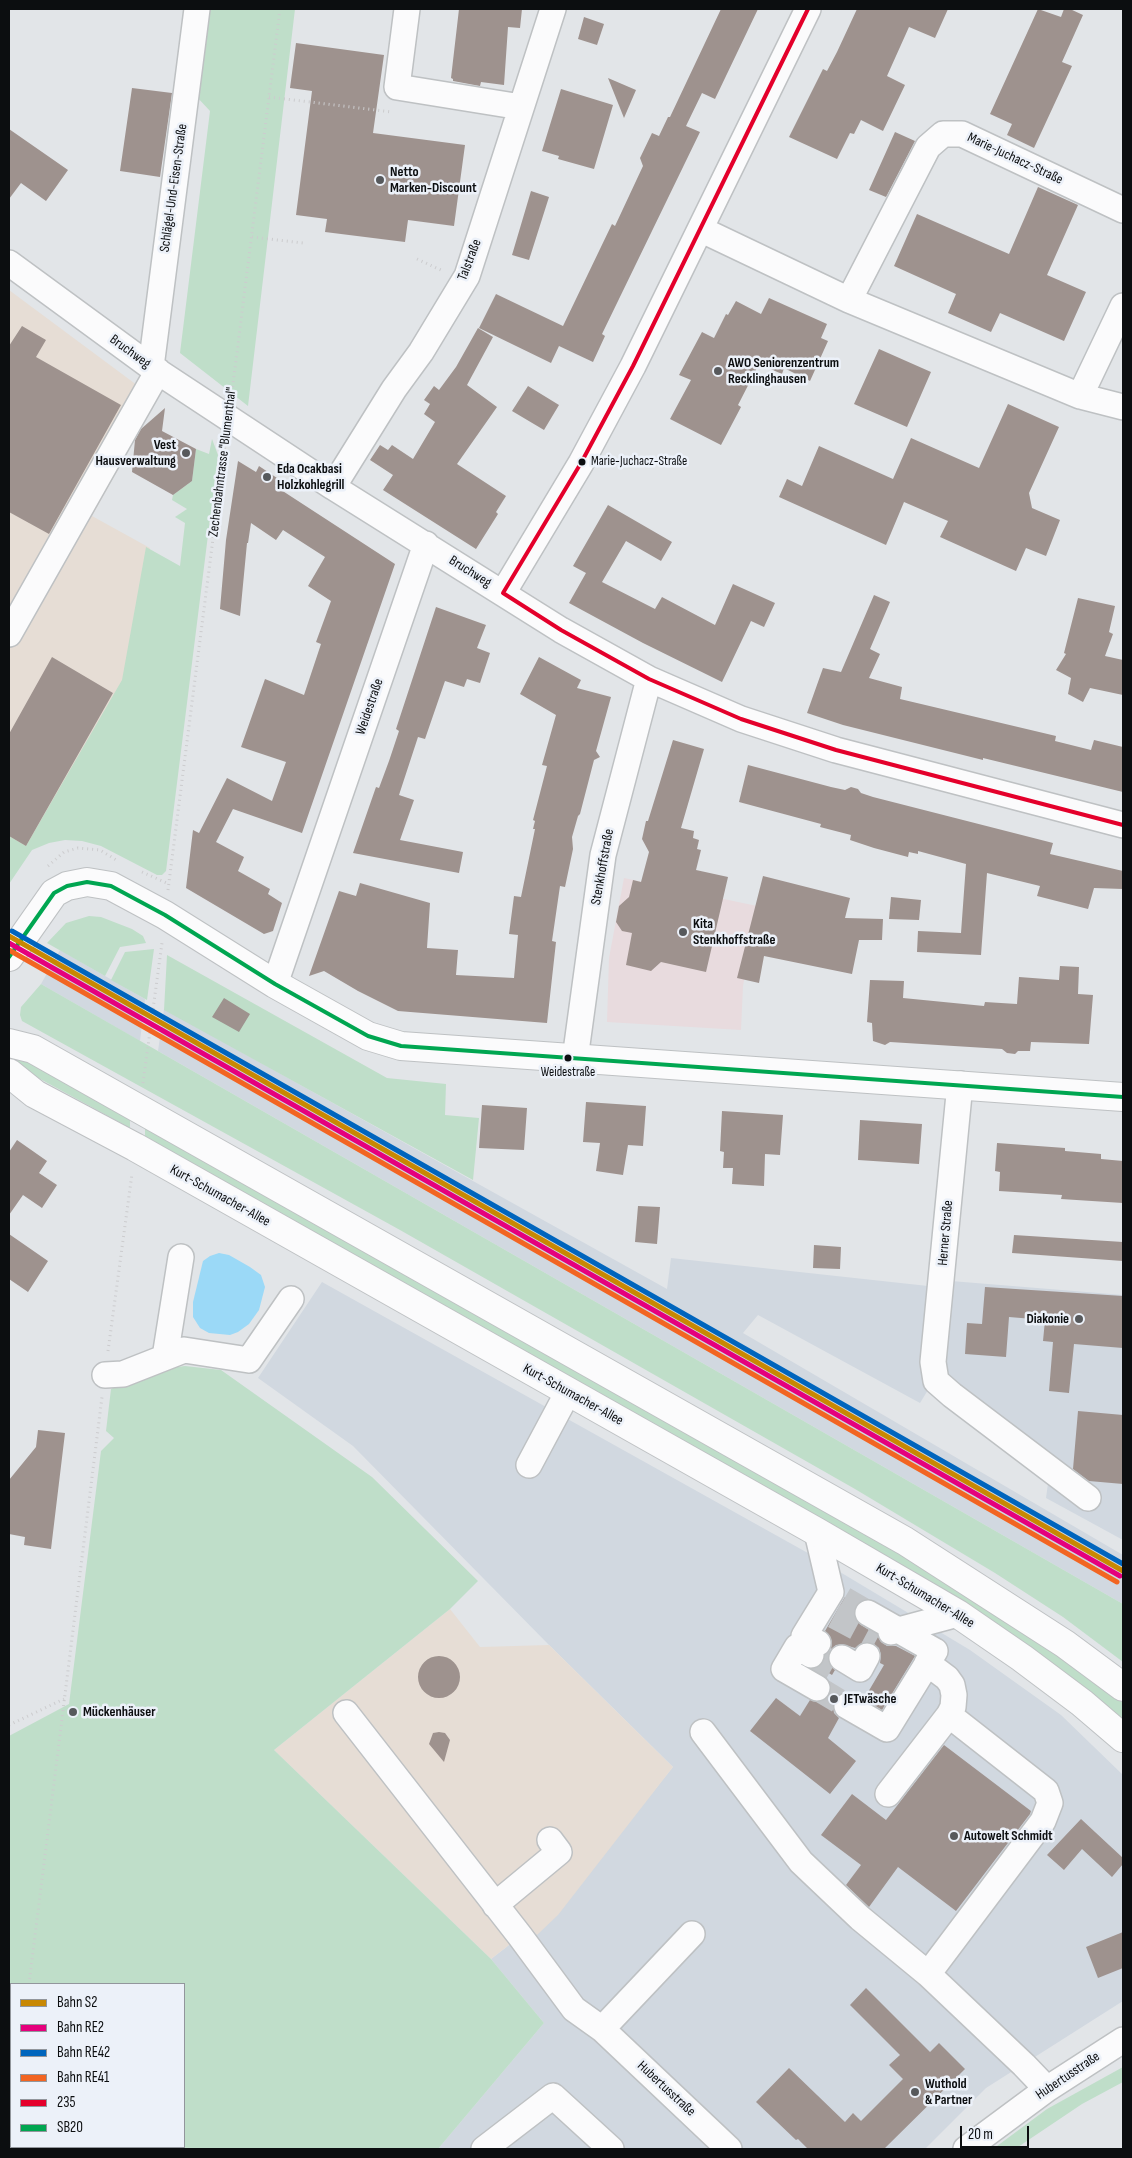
<!DOCTYPE html>
<html>
<head>
<meta charset="utf-8">
<style>
  body { margin:0 }
  #map { position:relative; width:1132px; height:2158px; overflow:hidden; background:#e2e5e8; font-family:"Sofia Sans Condensed",sans-serif }
  canvas { display:block }
  .frame { position:absolute; inset:0; border:10px solid #0c0e10; pointer-events:none }
  .legend { position:absolute; left:10px; top:1983px; width:175px; height:165px; box-sizing:border-box; background:#ecf1f9; border:1px solid #92969c; margin:0; padding:6px 9px; list-style:none; font-size:15px; color:#0c0e10 }
  .legend li { display:flex; align-items:center; gap:10px; height:25px }
  .legend b { width:25px; border:1px solid #92969c }
  .scale { position:absolute; left:960px; top:2126px; width:69px; height:22px; box-sizing:border-box; border:2px solid #0c0e10; border-top:0; padding-left:6px; font-size:15px; line-height:18px; white-space:nowrap; color:#0c0e10; -webkit-text-stroke:4px #ecf1f9; paint-order:stroke }
</style>
</head>
<body>
<div id="map">
<canvas width="1132" height="2158"></canvas>
<div class="frame"></div>
<ul class="legend">
<li><b style="height:6px;background:#c88803"></b>Bahn S2</li>
<li><b style="height:6px;background:#e5007d"></b>Bahn RE2</li>
<li><b style="height:6px;background:#0065bd"></b>Bahn RE42</li>
<li><b style="height:6px;background:#f26522"></b>Bahn RE41</li>
<li><b style="height:6px;background:#e4002b"></b>235</li>
<li><b style="height:6px;background:#00a651"></b>SB20</li>
</ul>
<div class="scale">20 m</div>
</div>
<script>
const ctx = document.querySelector('canvas').getContext('2d');
ctx.lineJoin = 'round';
function fillPath(path, color) {
  ctx.fillStyle = color;
  ctx.fill(path, 'evenodd');
}
function shape(rows) {
  const path = new Path2D();
  for (const r of rows) {
    if (r.length === 3) {
      path.moveTo(r[0] + r[2], r[1]);
      path.arc(r[0], r[1], r[2], 0, 2 * Math.PI);
      continue;
    }
    path.moveTo(r[0], r[1]);
    for (let i = 2; i < r.length; i += 2) path.lineTo(r[i], r[i + 1]);
  }
  return path;
}
function strokePath(path, color, width, dash) {
  ctx.strokeStyle = color;
  ctx.lineWidth = width;
  ctx.lineCap = dash ? 'butt' : 'round';
  ctx.setLineDash(dash || []);
  ctx.stroke(path);
}
function label(font, color, halo, rows, align = 'center') {
  ctx.font = font + ' "Sofia Sans Condensed",sans-serif';
  ctx.lineWidth = 5;
  ctx.setLineDash([]);
  ctx.textBaseline = 'middle';
  ctx.strokeStyle = halo;
  ctx.fillStyle = color;
  for (const [text, x, y, turn = 0] of rows) {
    ctx.save();
    ctx.translate(x, y);
    ctx.rotate((+turn || 0) * Math.PI / 180);
    ctx.textAlign = isNaN(turn) ? turn : align;
    if (halo) ctx.strokeText(text, 0, 0);
    ctx.fillText(text, 0, 0);
    ctx.restore();
  }
}
const built = shape([
  [60,950,145,999,140,1041,41,984],
  [164,1009,667,1289,671,1258,928,1286,951,1281,1123,1295,1123,1540,1046,1498,1049,1476,928,1390,920,1403,758,1315,743,1333,1123,1555,1123,1604,158,1051],
  [322,1282,815,1557,970,1650,1061,1715,1123,1775,1123,2001,986,2088,925,2149,438,2149,544,2023,491,1959,531,1928,536,1934,673,1767,549,1645,353,1446,258,1378]
]);
const industrial = shape([
  [9,290,157,400,92,516,150,548,125,679,9,878],
  [450,1609,480,1647,549,1645,673,1767,558,1915,537,1935,531,1928,491,1959,274,1750]
]);
const education = shape([
  [624,878,757,906,743,986,741,1030,607,1022,609,958]
]);
const green = shape([
  [206,9,295,9,248,406,180,353,210,111,196,96],
  [212,439,218,455,166,871,162,875,157,875,101,846,82,841,65,840,49,843,32,850,9,884,9,836,26,846,122,680,146,547,180,566,185,523,175,517,187,509,172,500,173,495,192,481,196,449,209,454],
  [89,916,101,917,132,929,143,936,146,943,120,947,105,976,47,943,66,923],
  [154,949,147,1000,111,980,125,952],
  [167,955,387,1078,446,1084,445,1115,479,1118,473,1180,164,1010],
  [41,984,1123,1604,1123,1662,1063,1617,995,1573,855,1489,400,1230,22,1021,20,1015,21,1007],
  [9,1053,29,1061,130,1117,130,1128,9,1062],
  [145,1125,929,1571,1043,1645,1123,1703,1123,1719,1105,1706,318,1235,145,1137],
  [185,1366,221,1370,372,1477,478,1581,450,1609,274,1750,491,1959,544,2023,438,2149,9,2149,9,1736,69,1704,101,1451,114,1438,106,1431,111,1389,148,1371],
  [11,1984,184,1984,184,2147,11,2147],
  [1123,2067,1123,2082,1082,2104,1015,2149,993,2149,1047,2109]
]);
const water = shape([
  [219,1253,229,1255,250,1267,261,1275,265,1287,259,1310,249,1324,238,1332,230,1335,209,1333,200,1328,193,1317,193,1302,203,1261,210,1256]
]);
const building = shape([
  [459,9,522,9,520,28,508,27,504,85,481,82,480,86,453,81,453,79,451,78],
  [721,9,758,9,715,99,702,93,686,126,700,132,602,334,605,336,593,362,559,346,551,363,479,328,496,294,563,326,612,224,615,226,643,166,640,158,652,133,659,136,668,117,670,117],
  [857,9,948,9,935,38,909,27,887,76,905,85,883,131,861,120,854,134,850,133,837,159,789,137,823,69,827,71,837,52],
  [1038,9,1061,17,1064,9,1070,9,1083,15,1062,62,1072,66,1034,148,1007,135,1012,124,990,114],
  [584,17,604,24,597,45,578,39],
  [296,43,384,55,373,133,465,145,454,226,408,220,405,242,325,232,327,219,296,215,312,91,290,88],
  [608,78,636,90,624,118],
  [132,88,172,93,160,177,120,171],
  [561,89,613,105,594,169,558,159,559,156,542,151],
  [9,129,68,170,46,201,21,183,9,199],
  [895,132,915,141,886,197,869,190],
  [1038,187,1078,205,1047,275,1086,292,1064,341,1000,313,991,332,948,313,956,294,894,266,917,214,1009,254],
  [531,191,549,197,529,260,512,255],
  [769,298,827,324,821,338,828,341,810,381,784,368,782,374,759,364,738,405,741,407,721,445,670,419,691,380,679,375,702,332,714,338,726,314,728,315,736,301,761,314],
  [22,326,46,340,36,357,121,405,49,534,9,512,9,346],
  [478,328,493,337,467,385,497,407,457,464,506,496,496,512,498,514,476,549,383,490,393,475,370,460,380,445,388,450,392,445,413,459,435,422,424,414,430,404,424,400,434,386,439,390,456,367],
  [879,349,931,372,907,427,854,404],
  [528,386,559,405,544,430,512,411],
  [1008,404,1059,427,1029,493,1032,508,1060,520,1046,556,1026,548,1016,571,940,537,948,521,904,502,886,545,779,497,787,479,802,486,819,446,893,479,911,438,979,468],
  [165,408,162,431,196,449,192,481,173,495,132,472,135,440,141,429],
  [238,461,256,472,259,466,280,480,275,486,395,564,302,833,233,809,216,842,244,857,238,871,270,889,268,894,282,903,273,931,264,934,186,888,193,830,199,833,227,778,272,801,286,762,241,747,265,679,304,695,321,644,316,642,331,601,308,586,325,557,283,530,276,540,251,523,248,543,247,543,240,616,220,609,226,540],
  [608,505,672,542,661,561,626,541,602,582,655,609,662,597,715,625,733,584,775,603,764,627,751,621,722,682,643,643,569,603,586,573,573,566],
  [874,595,890,602,870,649,880,654,869,678,902,687,900,699,1056,736,1055,741,1091,750,1094,740,1123,747,1123,792,983,758,983,760,843,725,807,713,823,668,841,672],
  [1078,598,1115,606,1109,632,1113,634,1105,656,1123,660,1123,695,1090,688,1083,702,1068,694,1071,678,1056,670,1066,654,1064,653],
  [436,607,486,625,477,648,490,653,480,683,467,679,464,687,445,681,425,739,418,737,399,795,414,800,400,840,463,852,459,873,353,853,376,787,379,788,389,761,399,731,396,729],
  [52,657,113,693,26,846,9,836,9,734],
  [539,657,581,680,577,688,611,697,596,751,600,757,594,760,580,814,578,816,572,837,573,849,565,887,560,886,552,941,556,942,547,1023,398,1011,358,991,324,971,309,976,339,891,356,896,360,883,430,903,427,948,458,950,456,975,514,978,518,935,509,934,514,896,521,897,535,829,533,829,535,821,533,820,547,766,542,765,556,715,520,694],
  [673,740,704,749,681,828,694,831,693,838,699,840,697,849,701,850,696,870,728,877,706,972,661,962,651,971,626,965,632,933,622,931,616,922,619,906,629,897,633,880,641,882,649,852,642,839,646,821,648,821],
  [748,765,831,787,845,790,851,787,858,789,861,793,873,797,1053,843,1050,854,1123,871,1123,889,1094,888,1088,909,1037,896,1040,886,987,873,981,955,917,952,918,931,961,933,966,864,918,851,918,854,909,852,908,857,874,848,850,840,851,835,820,827,821,824,739,802],
  [763,876,850,898,845,918,883,919,882,940,859,940,852,974,764,956,759,983,737,978],
  [891,897,921,900,919,920,889,919],
  [1060,966,1079,967,1078,994,1093,995,1089,1044,1031,1042,1030,1051,1018,1051,1015,1054,1007,1053,1002,1049,890,1042,885,1045,873,1041,872,1023,867,1022,870,980,904,981,903,998,984,1006,985,1002,1017,1004,1019,977,1059,980],
  [224,998,250,1014,239,1032,212,1017],
  [586,1102,646,1106,643,1146,628,1145,623,1175,596,1171,600,1143,583,1142],
  [482,1105,527,1108,524,1150,479,1148],
  [722,1111,783,1115,780,1155,765,1154,764,1186,732,1184,733,1168,723,1168,724,1152,720,1151],
  [860,1120,922,1124,919,1164,858,1160],
  [17,1140,47,1161,39,1173,57,1185,42,1208,23,1195,9,1215,9,1152],
  [997,1143,1065,1148,1065,1151,1101,1154,1101,1159,1123,1161,1123,1203,1061,1199,1062,1195,999,1191,1000,1172,995,1171],
  [638,1206,660,1207,657,1244,635,1242],
  [9,1234,48,1261,28,1292,9,1279],
  [1014,1235,1123,1242,1123,1261,1012,1253],
  [814,1245,841,1247,840,1269,813,1268],
  [985,1287,1123,1296,1123,1348,1074,1344,1069,1393,1049,1391,1053,1342,1043,1341,1045,1320,1009,1317,1006,1357,965,1354,967,1323,982,1324],
  [1078,1411,1123,1415,1123,1484,1089,1481,1073,1469],
  [38,1430,65,1433,51,1549,24,1545,25,1537,9,1534,9,1480,36,1447],
  [845,1597,857,1605,854,1614,855,1620,861,1625,877,1635,881,1642,887,1646,896,1646,915,1656,882,1710,864,1699,884,1665,880,1663,881,1655,879,1648,874,1644,867,1642,860,1644,855,1648,842,1644,836,1645,831,1649,832,1642,830,1636,825,1631],
  [830,1651,828,1658,829,1664,835,1670,832,1675,819,1667],
  [439,1677,21],
  [831,1686,842,1693,834,1699,833,1707,834,1713,839,1718,828,1738,856,1761,830,1794,750,1731,776,1698,800,1716,810,1700,818,1702,825,1700,830,1695],
  [439,1732,445,1733,450,1740,444,1762,429,1744,433,1733],
  [944,1745,1031,1811,1030,1814,956,1911,898,1867,869,1907,846,1885,861,1865,821,1835,852,1794,886,1820],
  [1081,1819,1123,1858,1123,1864,1112,1877,1082,1849,1064,1870,1047,1855],
  [1123,1932,1123,1968,1098,1978,1086,1947],
  [866,1988,930,2052,939,2043,965,2069,884,2149,808,2149,798,2139,796,2140,756,2102,789,2068,845,2122,853,2113,861,2121,903,2079,889,2065,900,2055,850,2005]
]);
const minorTunnel = shape([
  [844,1599,868,1613],
  [834,1616,877,1639],
  [811,1655,835,1669],
  [817,1688,847,1706]
]);
const path = shape([
  [269,97,392,112],
  [252,237,303,243],
  [417,259,443,271],
  [232,392,280,9],
  [48,866,64,852,78,848,100,850,118,861],
  [142,872,169,884],
  [168,890,225,445],
  [143,1083,162,943],
  [108,1351,132,1174],
  [9,1725,64,1699],
  [29,1984,102,1397],
  [9,2147,11,2127]
]);
const minor = shape([
  [407,9,397,87,521,107],
  [702,230,849,300,1080,396,1123,407],
  [9,263,151,367,333,487,561,630,649,679,741,719,836,750,1123,825],
  [849,300,928,147,943,134,962,134,1123,210],
  [151,367,197,9],
  [1080,396,1123,306],
  [333,487,394,389,421,352,467,276,553,9],
  [503,593,581,463,633,366,808,9],
  [9,634,158,371],
  [275,984,426,544],
  [575,1059,603,855,649,679],
  [960,1084,933,1362,936,1381,952,1395,1088,1498],
  [165,1357,181,1257],
  [105,1375,123,1374,184,1350,249,1360,291,1299],
  [529,1465,568,1392],
  [817,1532,831,1592,804,1636,818,1643],
  [891,1632,958,1614],
  [811,1655,797,1647,784,1669,817,1688],
  [842,1658,860,1669,867,1656],
  [927,1663,947,1678,952,1685,954,1695,953,1707,949,1715],
  [847,1706,887,1729,935,1651,868,1613],
  [346,1713,520,1936,574,2009,602,2029],
  [703,1732,801,1862,860,1918,928,1974,1024,2065,1047,2089],
  [888,1794,949,1715,1046,1791,1050,1803,1043,1821,928,1974],
  [495,1905,559,1852,550,1840],
  [692,1934,602,2029,729,2149],
  [484,2149,553,2096,611,2149],
  [966,2149,1047,2089,1123,2040]
]);
const major = shape([
  [9,957,54,893,67,886,87,882,111,886,165,915,275,984,368,1036,401,1046,1123,1097],
  [9,1043,33,1049,905,1541,1065,1644,1123,1687],
  [9,1073,35,1094,135,1147,817,1532,958,1614,1022,1658,1082,1703,1123,1738]
]);
const bus1 = shape([
  [503,593,561,630,649,679,741,719,836,750,1123,825],
  [503,593,581,463,633,366,808,9]
]);
const bus2 = shape([
  [9,957,54,893,67,886,87,882,111,886,165,915,275,984,368,1036,401,1046,1123,1097]
]);
const rail1 = shape([
  [9,936,1123,1571]
]);
const rail2 = shape([
  [9,943,1120,1576]
]);
const rail3 = shape([
  [12,931,1123,1564]
]);
const rail4 = shape([
  [9,950,1117,1582]
]);
const markers = [
  [380,180,5,"#57595c"],
  [718,371,5,"#57595c"],
  [186,453,5,"#57595c"],
  [582,462,4.5,"#0c0e10"],
  [267,477,5,"#57595c"],
  [683,932,5,"#57595c"],
  [568,1058,4.5,"#0c0e10"],
  [1079,1319,5,"#57595c"],
  [834,1699,5,"#57595c"],
  [73,1712,5,"#57595c"],
  [954,1836,5,"#57595c"],
  [915,2092,5,"#57595c"]
];
const busNames = [
  ["Marie-Juchacz-Straße",591,462],
  ["Weidestraße",568,1073,"center"]
];
const streetNames = [
  ["Marie-Juchacz-Straße",1015,159,25],
  ["Schlägel-Und-Eisen-Straße",174,188,-82],
  ["Talstraße",470,260,-69],
  ["Bruchweg",130,352,36],
  ["Zechenbahntrasse \"Blumenthal\"",223,462,-83],
  ["Bruchweg",470,572,32],
  ["Weidestraße",370,707,-71],
  ["Stenkhoffstraße",603,867,-80],
  ["Kurt-Schumacher-Allee",220,1196,29],
  ["Herner Straße",946,1233,-85],
  ["Kurt-Schumacher-Allee",573,1395,29],
  ["Kurt-Schumacher-Allee",925,1596,31],
  ["Hubertusstraße",1068,2076,-34],
  ["Hubertusstraße",666,2089,43]
];
const poiNames = [
  ["Netto",390,172],
  ["Marken-Discount",390,188],
  ["AWO Seniorenzentrum",728,363],
  ["Recklinghausen",728,379],
  ["Vest",176,445,"right"],
  ["Hausverwaltung",176,461,"right"],
  ["Eda Ocakbasi",277,469],
  ["Holzkohlegrill",277,485],
  ["Kita",693,924],
  ["Stenkhoffstraße",693,940],
  ["Diakonie",1069,1319,"right"],
  ["JETwäsche",844,1699],
  ["Mückenhäuser",83,1712],
  ["Autowelt Schmidt",964,1836],
  ["Wuthold",925,2084],
  ["& Partner",925,2100]
];
fillPath(built, '#d1d8e0');
fillPath(industrial, '#e6ddd5');
fillPath(education, '#e8dbde');
fillPath(green, '#bfdec9');
fillPath(water, '#9bd9f7');
fillPath(building, '#9e928e');
strokePath(minorTunnel, '#c2c5c8', 25, [25, 12]);
strokePath(minor, '#bec1c3', 28);
strokePath(major, '#bec1c3', 30);
strokePath(path, '#ccccce', 3, [1, 4]);
strokePath(minor, '#fbfbfc', 25);
strokePath(major, '#fbfbfc', 28);
strokePath(bus1, '#e4002b', 4);
strokePath(bus2, '#00a651', 4);
strokePath(rail1, '#c88803', 5);
strokePath(rail2, '#e5007d', 5);
strokePath(rail3, '#0065bd', 5);
strokePath(rail4, '#f26522', 5);
for (const [x, y, r, color] of markers) {
  const dot = new Path2D();
  dot.arc(x, y, r, 0, 2 * Math.PI);
  ctx.fillStyle = color;
  ctx.fill(dot);
  strokePath(dot, '#ecf1f9', 2);
}
label('13px', '#0c0e10', '#ecf1f9', busNames, 'left');
label('14px', '#0c0e10', '#ecf1f9', streetNames);
label('bold 14px', '#0c0e10', '#ecf1f9', poiNames, 'left');
</script>
</body>
</html>
